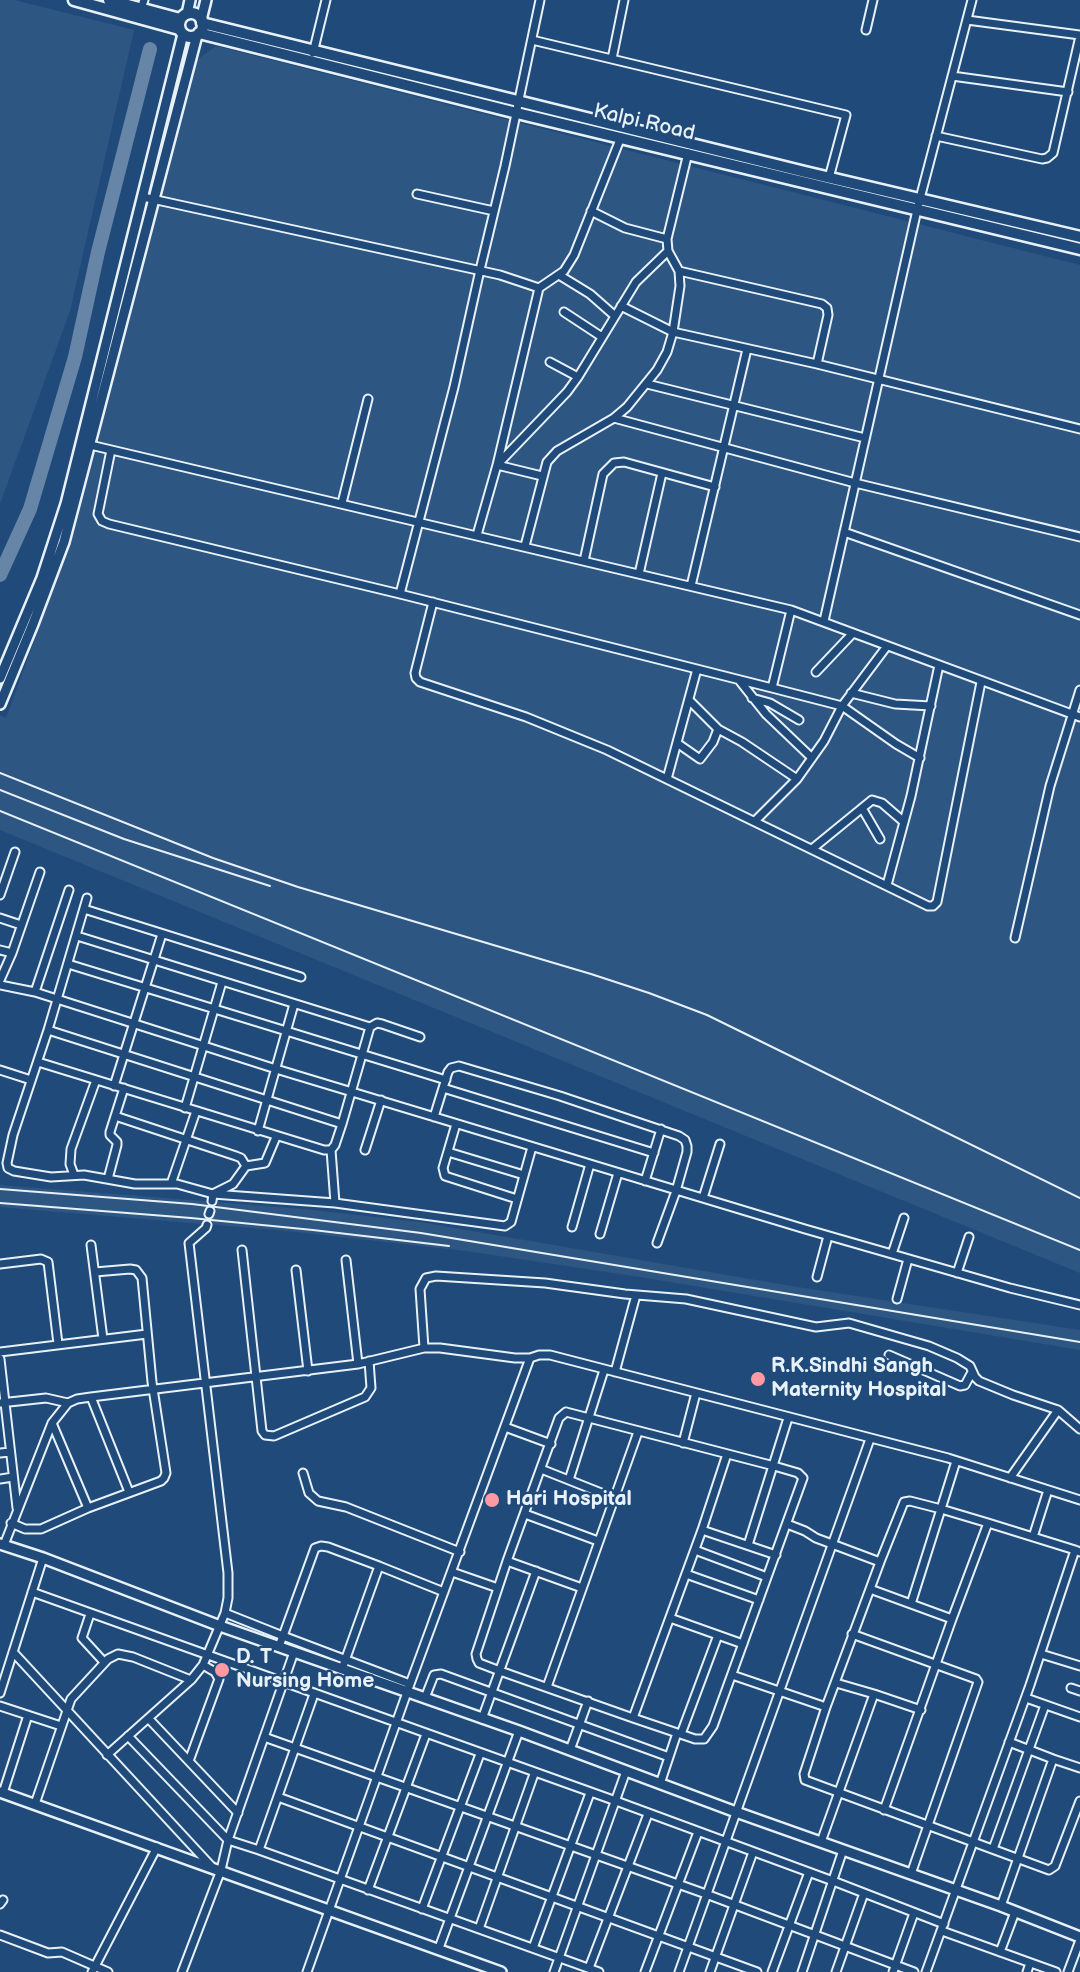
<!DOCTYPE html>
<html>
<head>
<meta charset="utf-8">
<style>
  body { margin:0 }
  canvas { display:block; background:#1f4a7a }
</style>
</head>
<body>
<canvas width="1080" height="1972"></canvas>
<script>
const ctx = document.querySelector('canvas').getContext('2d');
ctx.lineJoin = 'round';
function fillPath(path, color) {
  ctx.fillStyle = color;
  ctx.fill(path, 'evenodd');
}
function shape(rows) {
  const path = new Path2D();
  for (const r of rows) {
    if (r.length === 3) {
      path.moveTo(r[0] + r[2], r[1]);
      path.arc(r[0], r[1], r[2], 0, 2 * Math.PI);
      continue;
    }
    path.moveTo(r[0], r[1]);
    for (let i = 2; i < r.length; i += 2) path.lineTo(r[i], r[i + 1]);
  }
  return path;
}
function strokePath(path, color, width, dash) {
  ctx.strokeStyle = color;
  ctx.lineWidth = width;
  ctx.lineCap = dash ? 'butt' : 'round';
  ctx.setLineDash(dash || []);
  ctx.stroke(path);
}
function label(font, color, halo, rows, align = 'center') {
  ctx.font = font + ' "Balsamiq Sans",sans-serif';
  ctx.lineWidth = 5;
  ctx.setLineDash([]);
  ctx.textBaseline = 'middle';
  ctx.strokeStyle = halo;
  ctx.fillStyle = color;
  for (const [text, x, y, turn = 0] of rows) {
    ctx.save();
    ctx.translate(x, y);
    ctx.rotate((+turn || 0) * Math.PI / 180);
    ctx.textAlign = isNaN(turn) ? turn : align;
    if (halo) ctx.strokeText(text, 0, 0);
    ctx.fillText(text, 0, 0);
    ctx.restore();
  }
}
const built = shape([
  [0,0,14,0,134,30,70,311,0,504],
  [216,46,1080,265,1080,1273,0,830,0,715,6,718,64,560,191,64],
  [0,1185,304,1209,420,1222,791,1286,1080,1330,1080,1350,640,1277,466,1251,288,1231,0,1207]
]);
const river = shape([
  [0,575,30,509,75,357,98,252,150,49]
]);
const minor = shape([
  [141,9,144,0],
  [967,20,1080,35],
  [866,30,873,0],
  [532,40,846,115,829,178],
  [313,53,326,0],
  [612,59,624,0],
  [952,76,1068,92],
  [936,136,1042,159,1047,158,1053,153,1080,36],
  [417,194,494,211],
  [143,197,500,275,539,288,564,271,574,255,621,137],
  [591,211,625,228,667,239],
  [679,271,822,304,827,308,828,315,817,364],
  [559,275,590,294,615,316],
  [621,306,673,332,817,364,1080,429],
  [564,312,602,337],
  [550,362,578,377],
  [647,384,865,438],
  [614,418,627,407,657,370,667,352,673,332,680,286,679,271,668,251,667,239,688,153],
  [86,444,791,610,1080,717],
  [111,450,98,514,102,521,109,524,400,594,772,688],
  [542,476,497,465,567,392,578,377,636,282,668,251],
  [342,503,368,399],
  [844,532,1080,615],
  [477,535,497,465,539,288],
  [525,546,547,462,557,451,614,418,855,483,1080,537],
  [584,561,603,474,614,463,624,462,715,487],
  [639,574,662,473],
  [691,586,747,349],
  [400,594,454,387,480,270,505,166,540,0],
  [433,602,415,673,416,678,420,682,526,717,607,750,928,906,933,906,937,902,981,682],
  [791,610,772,688,842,706,896,744,920,758],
  [824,621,917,210,972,0],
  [816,672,853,633],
  [739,680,766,714,812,758],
  [851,693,895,704,931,706],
  [752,698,770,703,799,720],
  [689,700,718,729,742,742,797,779],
  [677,743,700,759,713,742,718,729],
  [667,779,697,669],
  [862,808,880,839],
  [755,821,797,779,824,741,842,706,887,646],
  [812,849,872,800,882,803,904,822],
  [887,885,911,796,939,665],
  [0,895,15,852],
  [87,898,48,1030,13,1135,7,1163,8,1168,14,1171,51,1177,84,1175,135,1184,177,1184,213,1194,233,1184,246,1166,265,1163,276,1137],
  [84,909,301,977],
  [0,918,21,925],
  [1015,938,1050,786,1080,690],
  [0,950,12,953],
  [68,964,446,1080],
  [0,980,12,953,40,872],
  [0,985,35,992,276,1069,805,1229,1010,1288,1080,1305],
  [35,992,69,890],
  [370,1027,377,1023,382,1024,420,1037],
  [48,1030,342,1124],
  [38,1062,324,1150,331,1150,335,1145,342,1124,370,1027,77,936],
  [0,1070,31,1080],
  [114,1086,162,934],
  [443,1088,654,1153],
  [185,1108,222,982],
  [115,1116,236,1156,241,1158,246,1166],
  [434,1117,448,1072,451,1068,459,1066,560,1096,679,1136,685,1140,687,1146,687,1152,676,1191,657,1243],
  [456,1124,443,1168,445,1176,517,1199],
  [258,1131,294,1004],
  [331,1150,335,1203],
  [365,1150,381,1100],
  [448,1152,524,1175],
  [74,1175,70,1164,71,1149,96,1080],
  [108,1179,117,1145,117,1142,110,1135,110,1132,124,1088],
  [645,1181,661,1129],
  [171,1184,196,1111],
  [703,1198,720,1144],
  [212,1201,213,1194,335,1203,505,1226,511,1222,532,1147],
  [209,1214,210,1211],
  [572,1227,590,1164],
  [600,1234,618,1173],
  [91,1245,103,1339],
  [242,1250,262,1431,265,1435,274,1436,365,1397,371,1388,369,1361],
  [892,1254,904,1218],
  [346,1260,358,1364],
  [0,1264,41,1259,48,1262,58,1344],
  [296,1270,308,1371],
  [957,1273,969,1237],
  [817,1277,828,1236],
  [897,1299,908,1259],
  [424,1348,420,1289,426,1278,436,1276,545,1283,625,1294,686,1299,816,1327,849,1323,929,1346,957,1358,970,1366,975,1377,979,1381,1013,1395,1058,1410],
  [0,1352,147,1334],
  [889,1355,960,1386,965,1385,972,1372],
  [0,1359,17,1508],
  [615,1372,636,1295],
  [91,1397,129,1492],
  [0,1403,46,1398,68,1403,77,1399,91,1397,358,1364,424,1348,440,1348,515,1358,530,1358,539,1355,550,1355,948,1458,1080,1500],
  [566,1412,774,1466,798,1473,803,1478,713,1726,704,1739,695,1739,633,1718,500,1671,479,1663,477,1659,476,1654,507,1561,559,1418,566,1412],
  [52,1423,88,1508],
  [505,1427,551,1444],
  [683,1443,696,1393],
  [0,1453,10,1452],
  [956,1461,941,1509,988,1523],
  [541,1469,614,1498],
  [303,1473,309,1493,318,1501,346,1507,460,1552],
  [1010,1478,1058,1410,1080,1429],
  [0,1479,13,1477],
  [569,1480,604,1370],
  [525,1514,598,1541],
  [11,1523,25,1529,41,1529,88,1508,161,1481,164,1478,166,1473,152,1382,142,1278,136,1270,130,1269,95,1272],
  [787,1524,805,1531,816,1538,880,1562,904,1502,910,1501,941,1509,911,1604,870,1589,880,1562],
  [702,1530,776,1555],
  [1033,1537,1048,1490],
  [4,1545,52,1423,68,1403],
  [748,1545,788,1418],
  [695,1550,767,1577],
  [507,1561,582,1588],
  [379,1566,328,1547,321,1546,315,1548,283,1636,410,1684],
  [452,1572,498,1588],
  [686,1574,759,1600],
  [870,1589,826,1707,804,1774,805,1780,1049,1870,1055,1866,1080,1801],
  [32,1592,616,1801,833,1881,944,1924],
  [225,1613,283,1636,279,1646],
  [90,1614,82,1638,104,1662],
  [670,1618,743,1644],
  [952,1619,988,1523,1075,1550],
  [852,1634,976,1679,978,1682,911,1874],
  [13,1652,211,1866],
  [1041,1654,1080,1666],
  [342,1669,379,1566,444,1592],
  [732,1675,826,1707],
  [547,1687,638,1432],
  [1071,1688,1080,1691],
  [0,1693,43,1558],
  [874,1694,921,1710],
  [425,1698,434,1675,441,1674,669,1757],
  [1026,1698,1080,1717],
  [0,1706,61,1726],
  [633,1718,702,1530,727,1454],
  [149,1719,238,1813],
  [482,1719,536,1571],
  [681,1734,718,1635],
  [128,1736,228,1840,259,1850,599,1972],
  [264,1737,706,1894,914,1972],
  [1009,1742,1053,1759],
  [570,1750,588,1701],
  [107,1755,191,1680,203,1665,225,1613,228,1598,228,1573,189,1243,206,1228,207,1225],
  [189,1761,219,1679,215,1672,203,1665],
  [660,1784,677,1733],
  [3,1793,28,1715],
  [278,1797,757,1972],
  [35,1804,71,1699,108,1659,118,1654,133,1657,191,1680],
  [884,1810,952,1619,911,1604],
  [821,1842,874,1694,836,1683],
  [993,1849,1045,1705],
  [259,1850,314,1694],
  [368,1890,426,1734],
  [0,1904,3,1900],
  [1001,1906,1053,1759,1080,1768],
  [422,1909,480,1754],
  [479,1929,534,1774],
  [942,1931,1056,1972],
  [0,1935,48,1953,62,1952,108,1972],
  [439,1948,519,1731],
  [533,1948,590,1793],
  [1000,1952,1015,1912],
  [589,1968,648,1814],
  [92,1972,157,1847],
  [182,1972,221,1870,228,1840,294,1652],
  [307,1972,410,1684,530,1358],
  [554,1972,626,1771],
  [645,1972,698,1832],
  [679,1972,870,1439],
  [710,1972,753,1852],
  [772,1972,809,1872],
  [802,1972,843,1850],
  [836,1972,864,1893],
  [893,1972,914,1913],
  [926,1972,1030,1685,1075,1550,1080,1552],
  [1027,1972,1030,1963],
  [1068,1972,1080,1940]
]);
const tertiary = shape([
  [187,14,190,0],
  [201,20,206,0],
  [0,678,42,578,66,504,183,34],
  [0,704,33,624,64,542,197,35],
  [0,1544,43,1558,220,1626,519,1731,736,1812,1001,1906,1080,1937],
  [0,1792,501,1972]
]);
const secondary = shape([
  [74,0,179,29],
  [109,0,180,19],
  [191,25,12],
  [202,23,805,172,1080,237],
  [199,33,517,113,1080,249]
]);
const rail = shape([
  [0,773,213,858,298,887,591,974,649,993,707,1015,1080,1198],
  [0,790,124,839,270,886],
  [0,811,1080,1250],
  [0,1189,192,1204,421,1233,1080,1342],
  [0,1203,191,1218,313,1230,449,1246]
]);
const markers = [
  [758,1379,8,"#ff9aa2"],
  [492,1500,8,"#ff9aa2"],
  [222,1670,8,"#ff9aa2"]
];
const streetNames = [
  ["Kalpi Road",644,123,13]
];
const poiNames = [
  ["R.K.Sindhi Sangh",771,1367],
  ["Maternity Hospital",771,1391],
  ["Hari Hospital",506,1500],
  ["D. T",236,1658],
  ["Nursing Home",236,1682]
];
fillPath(built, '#2e5683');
strokePath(river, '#6685a7', 14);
strokePath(minor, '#e8f1f8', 11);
strokePath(tertiary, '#e8f1f8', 14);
strokePath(secondary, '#e8f1f8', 15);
strokePath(minor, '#1f4a7a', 7);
strokePath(tertiary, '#1f4a7a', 9);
strokePath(secondary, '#1f4a7a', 10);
strokePath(rail, '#e8f1f8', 2);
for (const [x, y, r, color] of markers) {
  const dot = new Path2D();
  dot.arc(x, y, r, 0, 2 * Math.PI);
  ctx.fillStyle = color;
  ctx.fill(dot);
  strokePath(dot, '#1f4a7a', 2);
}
label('21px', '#e8f1f8', '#1f4a7a', streetNames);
label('bold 21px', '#e8f1f8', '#1f4a7a', poiNames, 'left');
</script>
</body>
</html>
